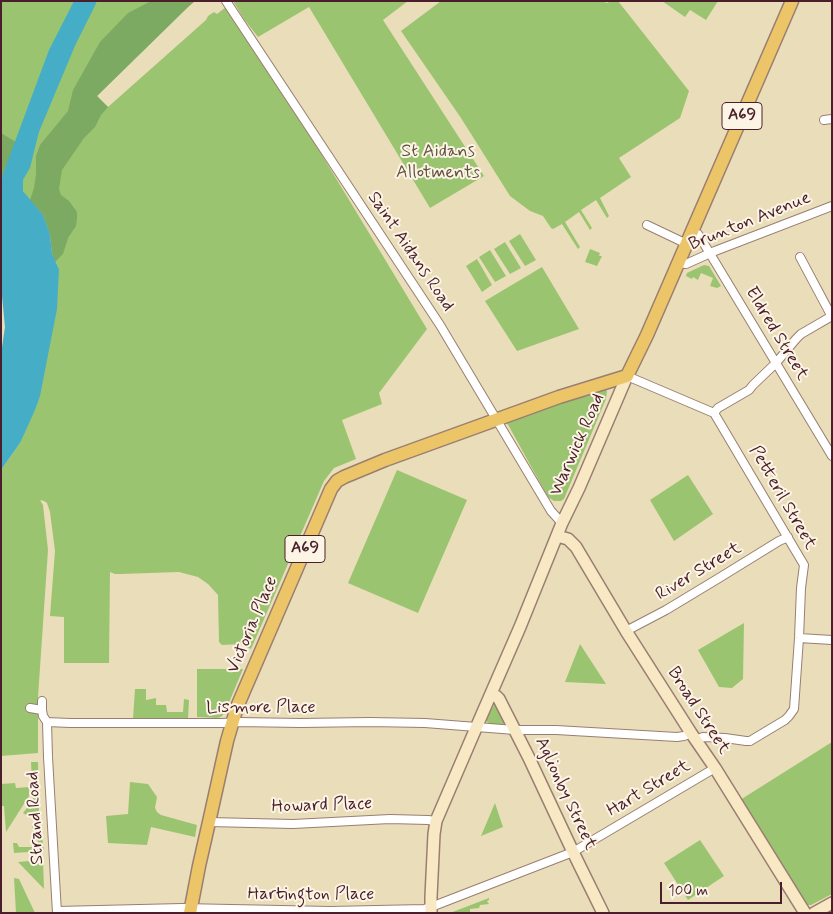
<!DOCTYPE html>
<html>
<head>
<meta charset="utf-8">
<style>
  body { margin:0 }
  #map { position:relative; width:833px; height:914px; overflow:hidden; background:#e9deb9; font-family:Mynerve,sans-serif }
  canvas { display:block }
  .frame { position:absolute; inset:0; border:2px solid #4a1f2b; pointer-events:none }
  .scale { position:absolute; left:660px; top:882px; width:122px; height:22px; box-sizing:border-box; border:2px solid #4a1f2b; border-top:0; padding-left:6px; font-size:15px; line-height:18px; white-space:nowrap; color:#4a1f2b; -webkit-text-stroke:4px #fcf5e5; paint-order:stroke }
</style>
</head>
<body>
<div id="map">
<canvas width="833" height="914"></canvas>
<div class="frame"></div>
<div class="scale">100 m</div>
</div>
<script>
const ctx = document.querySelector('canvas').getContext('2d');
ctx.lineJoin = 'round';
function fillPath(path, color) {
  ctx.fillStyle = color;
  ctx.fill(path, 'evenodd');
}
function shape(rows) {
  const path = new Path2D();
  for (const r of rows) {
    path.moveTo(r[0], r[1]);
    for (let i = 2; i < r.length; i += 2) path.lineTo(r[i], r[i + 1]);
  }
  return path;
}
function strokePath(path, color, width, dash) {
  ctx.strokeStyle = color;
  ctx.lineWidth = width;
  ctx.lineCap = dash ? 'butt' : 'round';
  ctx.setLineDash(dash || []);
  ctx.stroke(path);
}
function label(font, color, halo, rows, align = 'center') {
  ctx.font = font + ' Mynerve,sans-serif';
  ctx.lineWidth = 4;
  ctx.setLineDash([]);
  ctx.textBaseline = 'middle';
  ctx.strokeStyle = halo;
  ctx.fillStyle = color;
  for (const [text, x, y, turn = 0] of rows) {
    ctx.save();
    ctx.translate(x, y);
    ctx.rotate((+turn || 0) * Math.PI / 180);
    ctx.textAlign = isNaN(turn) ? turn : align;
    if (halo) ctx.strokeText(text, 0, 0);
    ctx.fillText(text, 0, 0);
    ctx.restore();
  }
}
const green = shape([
  [1,1,195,1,188,7,97,96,108,107,206,20,208,16,214,12,217,14,226,7,308,132,427,329,379,393,382,404,342,420,356,459,334,468,324,481,251,649,240,644,222,645,219,642,218,595,208,584,198,577,179,572,120,574,115,574,110,572,109,663,64,663,64,617,50,616,55,551,50,512,47,503,44,501,40,500,43,505,48,550,38,697,38,753,1,756,1,470,20,443,59,269,52,254,50,235,31,202,23,191,1,182],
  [233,1,408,1,383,20,484,176,430,208,309,7,258,37,244,19],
  [441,1,602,1,607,3,611,1,618,1,689,91,680,118,619,158,631,177,600,198,609,216,607,218,596,200,581,210,592,228,590,230,579,212,565,222,580,247,578,249,562,224,553,229,551,228,543,216,530,211,510,196,461,118,401,31],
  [662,1,718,1,706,20,690,10,685,17],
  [520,234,536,260,525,266,509,241],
  [505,242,521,268,510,274,494,249],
  [590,249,600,253,599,256,602,256,597,266,585,262],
  [490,250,506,276,495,282,479,257],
  [477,259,492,285,482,292,466,266],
  [704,265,709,266,721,286,717,288,710,286,713,278,701,273,698,280,693,277,692,279,686,276,687,273],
  [542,267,579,329,517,351,485,301],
  [605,388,607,391,606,399,564,499,561,501,554,501,548,497,506,421],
  [397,470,467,500,418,613,348,583],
  [688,475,713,514,674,541,650,500],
  [744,623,743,679,732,688,719,687,698,650],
  [580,644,606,684,565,682],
  [197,669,243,669,225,712,221,717,217,718,197,717],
  [135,689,146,689,146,700,156,698,156,705,166,705,167,712,183,712,184,699,189,700,188,719,133,719],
  [496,701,505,723,503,724,491,724,487,722,486,720],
  [832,742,832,894,811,905,807,905,740,800],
  [31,762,38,762,39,815,34,817,28,816,23,813,33,800],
  [130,782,148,784,157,797,155,808,157,812,161,815,197,825,195,837,151,827,147,845,108,843,106,816,128,814],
  [15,783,16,788,29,787,29,796,6,832,4,806,1,806,1,784],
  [495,803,503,827,481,836],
  [40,823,44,851,14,853,13,843,17,843,19,847,37,847,38,841,32,827,34,824],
  [700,840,724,876,688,900,664,863],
  [41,860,43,861,44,889,18,862],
  [14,878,19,879,35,913,16,913],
  [489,898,489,900,487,901,489,904,480,905,479,908,470,909,470,913,450,913]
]);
const forest = shape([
  [151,1,195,1,188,7,97,96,108,107,101,115,95,127,84,138,62,170,59,189,61,195,69,201,77,212,77,219,76,226,68,238,63,254,55,262,52,254,50,235,43,215,30,200,34,188,36,174,36,156,40,145,68,111,73,90,100,42,128,13],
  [1,133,16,142,4,171,1,182]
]);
const water = shape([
  [74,1,89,1,68,43,32,129,23,165,23,191,43,215,50,235,52,254,59,269,57,309,40,396,35,410,20,443,1,470,1,354,5,327,1,286,1,182,4,171,49,50]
]);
const river = shape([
  [1,203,23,165,32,129,68,43,89,1]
]);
const street = shape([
  [226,1,440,325,551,511,562,523],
  [824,120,832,119],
  [647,225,687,244],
  [692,232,698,234,700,237,832,456],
  [800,257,832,317],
  [679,263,686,264,715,251,832,206],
  [627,376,714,413,804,565,801,588,799,638,794,709,789,716,785,720,750,741,746,741,725,738,703,737,695,740],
  [714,413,718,408,749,390,753,385,776,363,796,339,801,334,832,316],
  [626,631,666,610,719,578,779,541,788,537],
  [799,638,832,640],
  [42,701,42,710,43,716,47,722],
  [30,708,42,710],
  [47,722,70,723,223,723,238,722,301,723,370,722,425,723,515,730,556,730,677,737,684,736,691,733],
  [47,722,48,757,57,913],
  [209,822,293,824,390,819,428,820,436,821],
  [57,911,182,908,330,911,424,909,431,907,573,852,715,768]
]);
const secondary = shape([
  [557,536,568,539,576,547,626,631,691,733,715,768,805,913],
  [491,694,496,696,499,699,529,758,573,852,603,913],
  [431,913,431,897,434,834,436,821,476,728,520,627,562,523,579,488,627,376],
  [814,913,832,903]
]);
const primary = shape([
  [190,913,199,866,209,822,227,741,237,707,331,489,337,481,344,477,385,460,559,397,627,376,647,335,792,1]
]);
const shields = [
  [742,116,40],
  [305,549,40]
];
const shieldNames = [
  ["A69",742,116],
  ["A69",305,549]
];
const parkNames = [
  ["St Aidans",438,152],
  ["Allotments",438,173]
];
const streetNames = [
  ["Brunton Avenue",750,222,-22],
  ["Saint Aidans Road",410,252,56],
  ["Eldred Street",776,334,59],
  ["Warwick Road",578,445,-66],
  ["Petteril Street",782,498,60],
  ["River Street",699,572,-31],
  ["Victoria Place",253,625,-67],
  ["Lismore Place",261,708],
  ["Broad Street",698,711,57],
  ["Hart Street",649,789,-31],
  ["Aglionby Street",565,794,65],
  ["Howard Place",322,806,-2],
  ["Strand Road",36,818,-93],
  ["Hartington Place",311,895]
];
fillPath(green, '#9bc471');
fillPath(forest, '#7caa63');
fillPath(water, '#46adc6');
strokePath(river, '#46adc6', 15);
strokePath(street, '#9a7e72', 10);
strokePath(secondary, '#9a7e72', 14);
strokePath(primary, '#9a7e72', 15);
strokePath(street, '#fff', 8);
strokePath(secondary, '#f8e8c3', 11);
strokePath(primary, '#edc569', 12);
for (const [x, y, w] of shields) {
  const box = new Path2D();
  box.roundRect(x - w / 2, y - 13.5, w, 27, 4);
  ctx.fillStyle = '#fcf5e5';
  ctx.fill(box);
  strokePath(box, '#4a1f2b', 1);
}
label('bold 16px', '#4a1f2b', null, shieldNames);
label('18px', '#625140', '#fcf5e5', parkNames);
label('18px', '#4a1f2b', '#fcf5e5', streetNames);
</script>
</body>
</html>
